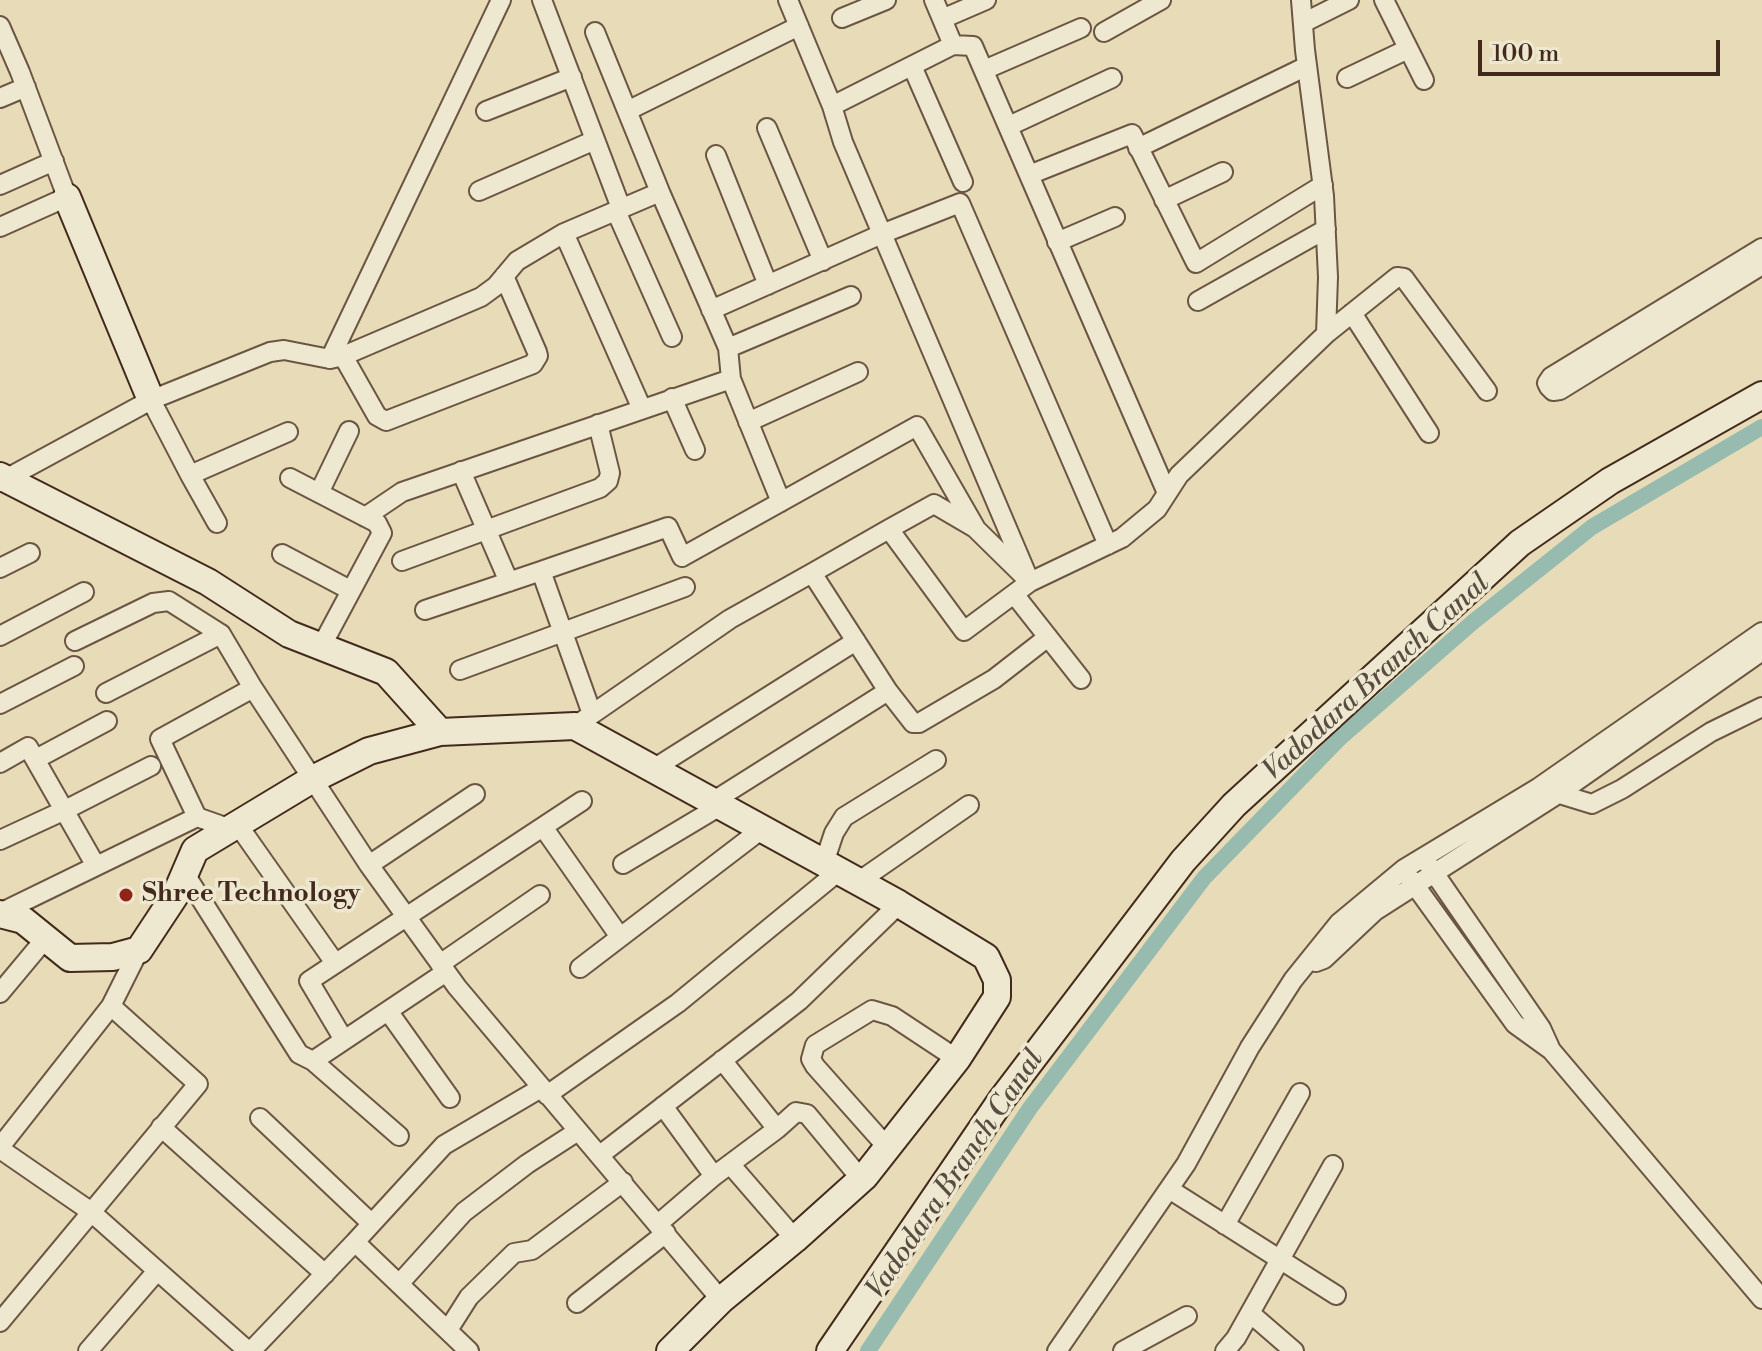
<!DOCTYPE html>
<html>
<head>
<meta charset="utf-8">
<style>
  body { margin:0 }
  #map { position:relative; width:1762px; height:1351px; overflow:hidden; background:#e7dbb8; font-family:"Libre Bodoni",serif }
  canvas { display:block }
  .scale { position:absolute; left:1478px; top:40px; width:242px; height:36px; box-sizing:border-box; border:4px solid #422a1c; border-top:0; padding-left:10px; font-size:24px; line-height:28px; white-space:nowrap; color:#422a1c; -webkit-text-stroke:6px #efe8d1; paint-order:stroke }
</style>
</head>
<body>
<div id="map">
<canvas width="1762" height="1351"></canvas>
<div class="scale">100 m</div>
</div>
<script>
const ctx = document.querySelector('canvas').getContext('2d');
ctx.lineJoin = 'round';
function shape(rows) {
  const path = new Path2D();
  for (const r of rows) {
    path.moveTo(r[0], r[1]);
    for (let i = 2; i < r.length; i += 2) path.lineTo(r[i], r[i + 1]);
  }
  return path;
}
function strokePath(path, color, width, dash) {
  ctx.strokeStyle = color;
  ctx.lineWidth = width;
  ctx.lineCap = dash ? 'butt' : 'round';
  ctx.setLineDash(dash || []);
  ctx.stroke(path);
}
function label(font, color, halo, rows, align = 'center') {
  ctx.font = font + ' "Libre Bodoni",serif';
  ctx.lineWidth = 7;
  ctx.setLineDash([]);
  ctx.textBaseline = 'middle';
  ctx.strokeStyle = halo;
  ctx.fillStyle = color;
  for (const [text, x, y, turn = 0] of rows) {
    ctx.save();
    ctx.translate(x, y);
    ctx.rotate((+turn || 0) * Math.PI / 180);
    ctx.textAlign = isNaN(turn) ? turn : align;
    if (halo) ctx.strokeText(text, 0, 0);
    ctx.fillText(text, 0, 0);
    ctx.restore();
  }
}
const canal = shape([
  [868,1351,1030,1108,1204,878,1340,738,1473,622,1592,527,1762,427]
]);
const street = shape([
  [542,0,621,208],
  [788,0,832,106],
  [934,0,953,45,832,106,843,142,1030,582,1122,538,1157,509,1179,475,1326,334,1328,277,1324,196,1305,50,1301,0],
  [1384,0,1424,80],
  [842,18,886,0],
  [942,19,986,0],
  [1303,23,1349,0],
  [0,26,20,72,67,197,0,227],
  [1104,32,1161,0],
  [953,45,973,46,1167,493],
  [912,66,963,182],
  [984,70,1081,28],
  [1347,78,1408,49],
  [0,98,26,87],
  [486,111,572,77],
  [627,111,799,26],
  [1009,126,1112,78],
  [767,128,823,261],
  [1138,148,1307,66],
  [716,155,768,285],
  [1029,175,1132,134,1196,263,1323,185],
  [0,185,54,161],
  [479,191,595,140],
  [1164,200,1223,172],
  [616,211,672,337],
  [564,233,642,409],
  [1057,242,1115,217],
  [1762,248,1551,377,1547,383,1549,387,1553,391,1560,390,1762,265],
  [1198,301,1326,229],
  [711,310,884,233,960,203,1108,545],
  [1352,313,1429,433],
  [1326,334,1397,277,1404,278,1487,391],
  [728,348,851,296],
  [343,356,377,416,386,421,533,364,538,356,537,352,504,276],
  [330,359,501,0],
  [731,379,781,502],
  [672,398,695,450],
  [151,400,190,475,288,432],
  [748,422,858,372],
  [461,471,509,582],
  [190,475,217,523],
  [290,478,377,523,382,533,321,647],
  [0,482,151,400,270,352,284,350,330,359,343,356,481,297,496,286,517,261,564,233,660,192],
  [319,493,349,431],
  [365,517,402,492,731,379,728,348,660,192,595,32],
  [282,554,350,590],
  [402,561,600,488,608,481,610,473,598,424],
  [0,568,30,553],
  [541,571,668,527,682,557,917,426,975,527],
  [1014,594,1081,679],
  [425,610,541,571,592,714],
  [0,636,84,592],
  [75,641,153,603,169,601,221,634,253,688],
  [460,670,685,587],
  [888,691,913,723,919,723,994,679,1048,637],
  [106,693,221,634],
  [0,704,74,666],
  [575,726,730,619,812,573,889,529,934,504,975,528,1030,582,964,631,889,529],
  [36,759,107,721],
  [0,763,28,747,96,866],
  [653,769,856,641],
  [1553,792,1592,804,1622,789,1711,732,1762,707],
  [712,802,888,691,812,573],
  [197,817,160,739,253,688,369,865,457,987,721,1300],
  [238,825,335,963],
  [543,827,620,937],
  [0,840,65,810,151,766],
  [824,863,834,833,844,817,936,760],
  [623,864,720,806],
  [1428,864,1541,1028,1551,1050,1762,1299],
  [369,865,475,794],
  [185,874,299,1054,313,1061,446,972],
  [1409,877,1515,1024,1551,1050],
  [858,882,969,805],
  [0,913,197,817,231,829],
  [1316,962,1324,959,1375,911,1558,794,1762,651],
  [440,964,540,895],
  [580,968,762,829],
  [0,993,45,939],
  [388,1011,450,1098],
  [344,1040,309,981,582,801],
  [722,1060,777,1129],
  [313,1061,399,1136],
  [547,1095,678,1003,839,871],
  [663,1106,714,1176],
  [260,1118,371,1223],
  [161,1127,325,1274],
  [0,1147,111,1006,139,950],
  [887,1147,815,1066,811,1059,815,1045,872,1010,892,1016,957,1059],
  [0,1149,90,1211,248,1351],
  [600,1155,799,1001,899,904],
  [730,1164,795,1239],
  [1169,1189,1336,1295],
  [658,1224,714,1176,777,1129,796,1112,807,1114,861,1179],
  [1225,1225,1300,1093],
  [399,1284,464,1212,527,1164,578,1131],
  [577,1303,666,1233],
  [1250,1313,1294,1351],
  [0,1322,198,1084,111,1006],
  [448,1330,469,1297,514,1253,532,1250,623,1182],
  [88,1351,157,1271],
  [251,1351,355,1242],
  [469,1351,355,1242,444,1145,541,1088],
  [1057,1351,1186,1164,1250,1047,1293,980,1339,923,1404,869,1538,788,1762,632],
  [1123,1351,1187,1316],
  [1225,1351,1236,1338,1333,1165]
]);
const secondary = shape([
  [67,197,151,400],
  [0,476,208,582,289,634,386,672,440,732],
  [0,914,23,920,70,958,113,957,139,950,176,894,195,850,311,780,369,751,440,732,575,726,899,904,986,957,997,980,997,997,957,1059,865,1176,795,1239,721,1300,670,1351],
  [830,1351,1002,1099,1183,861,1234,805,1520,543,1610,481,1762,395]
]);
const markers = [
  [126,895,8,"#8f2418"]
];
const poiNames = [
  ["Shree Technology",142,895]
];
const waterNames = [
  ["Vadodara Branch Canal",1377,678,-42],
  ["Vadodara Branch Canal",956,1175,-56]
];
strokePath(canal, '#97bbaf', 16);
strokePath(street, '#6b5643', 22);
strokePath(secondary, '#422a1c', 30);
strokePath(street, '#efe8d1', 18);
strokePath(secondary, '#efe8d1', 26);
for (const [x, y, r, color] of markers) {
  const dot = new Path2D();
  dot.arc(x, y, r, 0, 2 * Math.PI);
  ctx.fillStyle = color;
  ctx.fill(dot);
  strokePath(dot, '#efe8d1', 3);
}
label('bold 26px', '#422a1c', '#efe8d1', poiNames, 'left');
label('italic 28px', '#574e41', '#efe8d1', waterNames);
</script>
</body>
</html>
